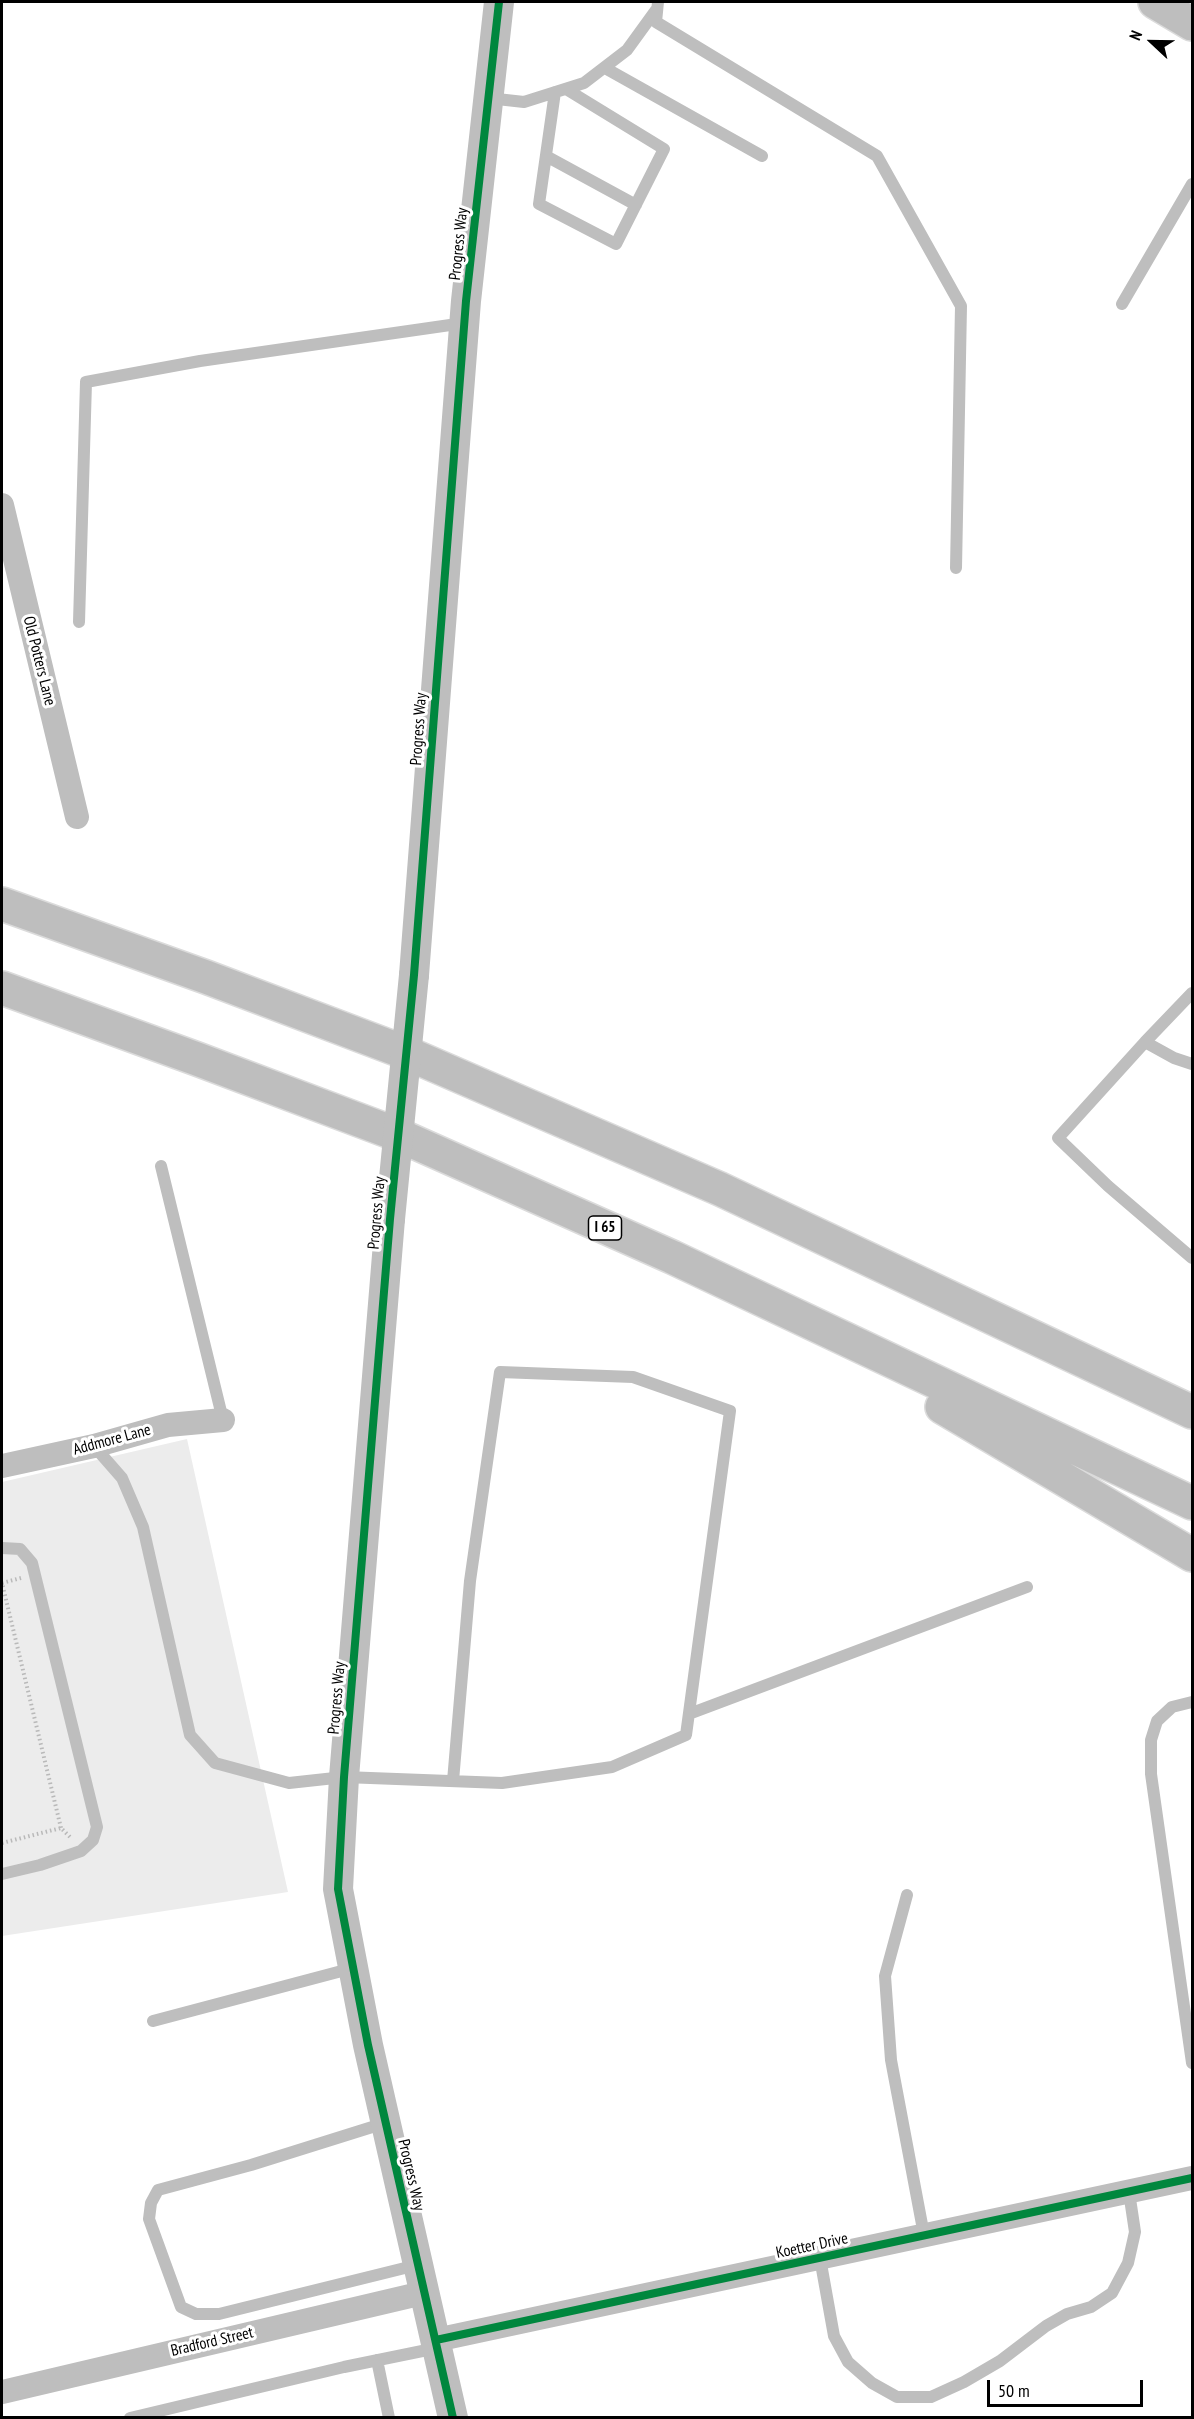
<!DOCTYPE html>
<html>
<head>
<meta charset="utf-8">
<style>
  body { margin:0 }
  #map { position:relative; width:1194px; height:2419px; overflow:hidden; background:#fff; font-family:"PT Sans Narrow",sans-serif }
  canvas { display:block }
  .frame { position:absolute; inset:0; border:3px solid #000; pointer-events:none }
  .north { position:absolute; left:1122px; top:12px; width:60px; height:60px; -webkit-text-stroke:4px #fff; paint-order:stroke; rotate:292deg; font-size:16px; font-weight:700; line-height:24px; text-align:center; color:#000 }
  .north::after { content:''; display:block; margin:auto; width:21px; height:27px; background:#000; clip-path:polygon(50% 0,100% 100%,50% 72%,0 100%) }
  .scale { position:absolute; left:987px; top:2380px; width:156px; height:27px; box-sizing:border-box; border:3px solid #000; border-top:0; padding-left:8px; font-size:18px; line-height:21px; white-space:nowrap; color:#000; -webkit-text-stroke:4px #fff; paint-order:stroke }
</style>
</head>
<body>
<div id="map">
<canvas width="1194" height="2419"></canvas>
<div class="frame"></div>
<div class="north">N</div>
<div class="scale">50 m</div>
</div>
<script>
const ctx = document.querySelector('canvas').getContext('2d');
ctx.lineJoin = 'round';
function fillPath(path, color) {
  ctx.fillStyle = color;
  ctx.fill(path, 'evenodd');
}
function shape(rows) {
  const path = new Path2D();
  for (const r of rows) {
    path.moveTo(r[0], r[1]);
    for (let i = 2; i < r.length; i += 2) path.lineTo(r[i], r[i + 1]);
  }
  return path;
}
function strokePath(path, color, width, dash) {
  ctx.strokeStyle = color;
  ctx.lineWidth = width;
  ctx.lineCap = dash ? 'butt' : 'round';
  ctx.setLineDash(dash || []);
  ctx.stroke(path);
}
function label(font, color, halo, rows, align = 'center') {
  ctx.font = font + ' "PT Sans Narrow",sans-serif';
  ctx.lineWidth = 6;
  ctx.setLineDash([]);
  ctx.textBaseline = 'middle';
  ctx.strokeStyle = halo;
  ctx.fillStyle = color;
  for (const [text, x, y, turn = 0] of rows) {
    ctx.save();
    ctx.translate(x, y);
    ctx.rotate((+turn || 0) * Math.PI / 180);
    ctx.textAlign = isNaN(turn) ? turn : align;
    if (halo) ctx.strokeText(text, 0, 0);
    ctx.fillText(text, 0, 0);
    ctx.restore();
  }
}
const green = shape([
  [187,1439,288,1892,2,1936,2,1482]
]);
const path = shape([
  [21,1578,2,1583,61,1828],
  [2,1843,61,1828,70,1837]
]);
const service = shape([
  [658,2,656,22,877,156,961,306,956,568],
  [605,68,762,156],
  [555,92,539,204,616,244,664,149,566,89],
  [488,98,524,102,584,83,627,50,656,10],
  [546,156,636,205],
  [1122,304,1192,184],
  [79,622,86,382,200,361,464,323],
  [1192,993,1145,1042,1058,1138,1108,1186,1192,1258],
  [1145,1042,1174,1058,1192,1064],
  [161,1166,223,1420],
  [94,1446,122,1478,143,1527,190,1735,215,1763,289,1783,344,1777,502,1783,612,1767,686,1735,730,1411,633,1377,500,1372,470,1581,453,1781],
  [2,1548,20,1549,32,1563,97,1827,93,1840,81,1851,40,1865,2,1874],
  [1192,1702,1172,1707,1157,1721,1151,1740,1151,1774,1192,2063],
  [689,1714,1027,1587],
  [907,1895,885,1976,891,2060,924,2235],
  [153,2021,353,1968],
  [385,2123,251,2165,158,2190,151,2203,149,2219,181,2307,196,2314,219,2314,417,2265],
  [820,2258,834,2336,848,2362,872,2383,897,2397,931,2397,964,2382,1000,2361,1046,2326,1067,2314,1091,2307,1112,2293,1128,2263,1135,2232,1129,2192],
  [377,2360,389,2418],
  [130,2418,344,2367,437,2348]
]);
const minor = shape([
  [2,505,77,817],
  [2,1466,94,1446,168,1425,223,1420],
  [436,2340,1192,2178],
  [2,2392,423,2293]
]);
const tertiary = shape([
  [414,975,466,301,499,2],
  [390,1219,344,1777,338,1889,368,2045,453,2418]
]);
const primary = shape([
  [1155,2,1192,24]
]);
const motorway = shape([
  [2,904,206,977,404,1052,720,1189,1192,1412],
  [2,988,197,1059,396,1134,672,1257,1192,1503],
  [942,1407,1192,1555]
]);
const tertiaryBridge = shape([
  [390,1219,414,975]
]);
const cycleway = shape([
  [436,2340,1192,2178],
  [453,2418,368,2045,338,1889,344,1777,390,1219,414,975,466,301,499,2]
]);
const shields = [
  [605,1228,33]
];
const shieldNames = [
  ["I 65",605,1228]
];
const streetNames = [
  ["Progress Way",459,244,-84],
  ["Old Potters Lane",39,661,76],
  ["Progress Way",419,729,-86],
  ["Progress Way",377,1213,-85],
  ["Addmore Lane",112,1440,-15],
  ["Progress Way",337,1698,-85],
  ["Progress Way",411,2175,77],
  ["Koetter Drive",812,2246,-12],
  ["Bradford Street",212,2342,-13]
];
fillPath(green, '#ececec');
strokePath(primary, '#dbdbdb', 36);
strokePath(motorway, '#dbdbdb', 36);
strokePath(path, '#b9b9b9', 4, [1.5, 3]);
strokePath(service, '#bebebe', 12);
strokePath(minor, '#bebebe', 24);
strokePath(tertiary, '#bebebe', 30);
strokePath(primary, '#bebebe', 33);
strokePath(motorway, '#bebebe', 33);
strokePath(tertiaryBridge, '#bebebe', 30);
strokePath(cycleway, '#00873e', 8);
for (const [x, y, w] of shields) {
  const box = new Path2D();
  box.roundRect(x - w / 2, y - 12, w, 24, 4.5);
  ctx.fillStyle = '#fff';
  ctx.fill(box);
  strokePath(box, '#000', 1.5);
}
label('bold 15px', '#000', null, shieldNames);
label('16px', '#000', '#fff', streetNames);
</script>
</body>
</html>
